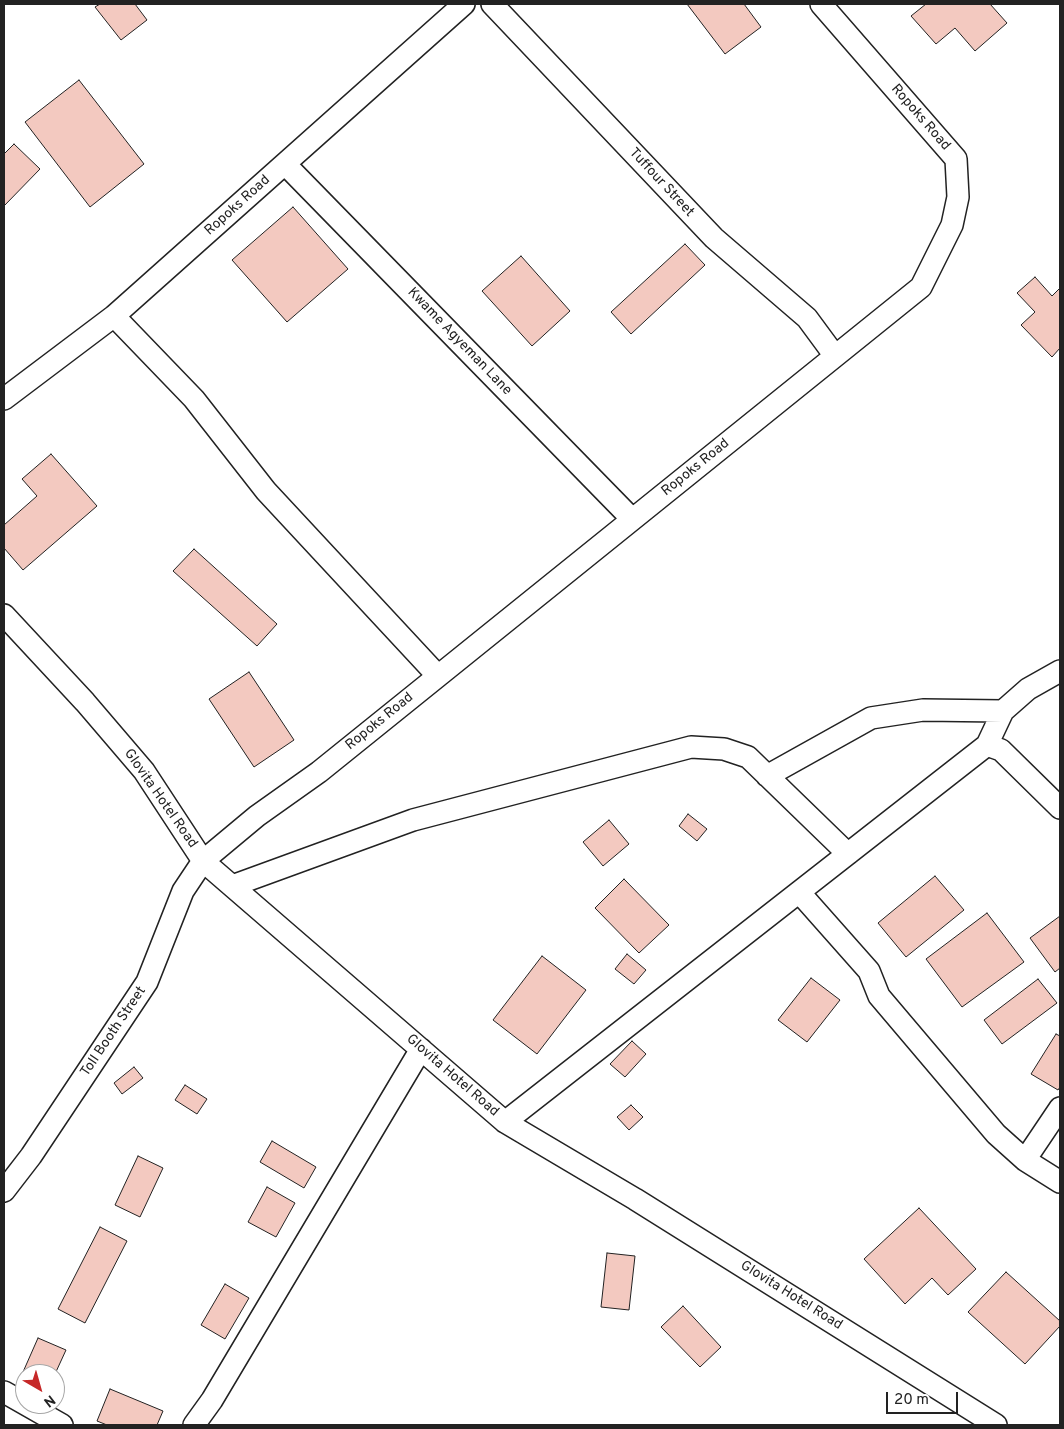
<!DOCTYPE html>
<html>
<head>
<meta charset="utf-8">
<style>
  body { margin:0 }
  #map { position:relative; width:1064px; height:1429px; overflow:hidden; background:#fff; font-family:Overpass,sans-serif }
  canvas { display:block }
  .frame { position:absolute; inset:0; border:5px solid #222; pointer-events:none }
  .north { position:absolute; left:15px; top:1364px; width:50px; height:50px; box-sizing:border-box; background:#fff; border:1px solid #a7a7a7; border-radius:50%; rotate:142deg; font-size:14px; font-weight:700; line-height:20px; text-align:center; color:#222 }
  .north::after { content:''; display:block; margin:auto; width:18px; height:22px; background:#c62828; clip-path:polygon(50% 0,100% 100%,50% 72%,0 100%) }
  .scale { position:absolute; left:886px; top:1392px; width:72px; height:22px; box-sizing:border-box; border:2px solid #222; border-top:0; padding-left:6px; font-size:15px; line-height:18px; white-space:nowrap; color:#222; -webkit-text-stroke:4px #fff; paint-order:stroke }
</style>
</head>
<body>
<div id="map">
<canvas width="1064" height="1429"></canvas>
<div class="frame"></div>
<div class="north">N</div>
<div class="scale">20 m</div>
</div>
<script>
const ctx = document.querySelector('canvas').getContext('2d');
ctx.lineJoin = 'round';
function fillPath(path, color) {
  ctx.fillStyle = color;
  ctx.fill(path, 'evenodd');
}
function shape(rows) {
  const path = new Path2D();
  for (const r of rows) {
    path.moveTo(r[0], r[1]);
    for (let i = 2; i < r.length; i += 2) path.lineTo(r[i], r[i + 1]);
  }
  return path;
}
function strokePath(path, color, width, dash) {
  ctx.strokeStyle = color;
  ctx.lineWidth = width;
  ctx.lineCap = dash ? 'butt' : 'round';
  ctx.setLineDash(dash || []);
  ctx.stroke(path);
}
function label(font, color, halo, rows, align = 'center') {
  ctx.font = font + ' Overpass,sans-serif';
  ctx.lineWidth = 4;
  ctx.setLineDash([]);
  ctx.textBaseline = 'middle';
  ctx.strokeStyle = halo;
  ctx.fillStyle = color;
  for (const [text, x, y, turn = 0] of rows) {
    ctx.save();
    ctx.translate(x, y);
    ctx.rotate((+turn || 0) * Math.PI / 180);
    ctx.textAlign = isNaN(turn) ? turn : align;
    if (halo) ctx.strokeText(text, 0, 0);
    ctx.fillText(text, 0, 0);
    ctx.restore();
  }
}
const building = shape([
  [100,4,135,4,147,20,121,40,95,7,100,4],
  [687,4,744,4,761,27,725,54,687,4],
  [926,4,990,4,1007,23,975,51,955,28,936,44,911,16,926,4],
  [79,80,144,164,90,207,25,122,79,80],
  [14,144,40,169,4,206,4,154,14,144],
  [293,207,348,269,287,322,232,260,293,207],
  [685,244,705,265,631,334,611,312,685,244],
  [521,256,570,311,532,346,482,291,521,256],
  [1035,277,1052,296,1060,288,1060,348,1052,357,1021,325,1035,312,1017,293,1035,277],
  [51,454,97,506,23,570,4,548,4,525,37,496,22,479,51,454],
  [194,549,277,624,257,646,173,571,194,549],
  [249,672,294,740,254,767,209,699,249,672],
  [688,814,707,829,697,841,679,826,688,814],
  [609,820,629,844,603,866,583,842,609,820],
  [935,876,964,910,906,957,878,923,935,876],
  [624,879,669,925,639,953,595,908,624,879],
  [987,913,1024,962,962,1007,926,959,987,913],
  [1060,916,1060,968,1055,972,1030,938,1060,916],
  [627,954,646,970,634,984,615,969,627,954],
  [542,956,586,990,537,1054,493,1020,542,956],
  [811,978,840,1000,807,1042,778,1020,811,978],
  [1038,979,1057,1003,1002,1044,984,1020,1038,979],
  [1056,1034,1060,1036,1060,1087,1058,1090,1031,1074,1056,1034],
  [632,1041,646,1054,625,1077,610,1064,632,1041],
  [134,1067,143,1078,122,1094,114,1083,134,1067],
  [185,1085,207,1099,197,1114,175,1100,185,1085],
  [631,1105,643,1117,629,1130,617,1117,631,1105],
  [272,1141,316,1167,304,1188,260,1162,272,1141],
  [138,1156,163,1168,140,1217,115,1205,138,1156],
  [267,1187,295,1203,276,1237,248,1222,267,1187],
  [919,1208,976,1269,948,1295,932,1278,905,1304,864,1259,919,1208],
  [100,1227,127,1241,85,1323,58,1309,100,1227],
  [607,1253,635,1256,629,1310,601,1307,607,1253],
  [1006,1272,1060,1321,1060,1326,1025,1364,968,1312,1006,1272],
  [225,1284,249,1298,225,1339,201,1325,225,1284],
  [683,1306,721,1347,700,1367,661,1327,683,1306],
  [38,1338,66,1350,55,1374,28,1374,23,1372,38,1338],
  [110,1389,163,1411,157,1425,107,1425,97,1421,110,1389]
]);
const minor = shape([
  [492,4,714,238,807,318,835,356],
  [285,164,632,519],
  [114,316,194,399,266,491,438,676],
  [4,399,114,316,464,4],
  [4,615,85,702,144,771,203,861,505,1122,635,1199,996,1425],
  [987,745,1003,711,1028,689,1060,671],
  [767,776,871,718,923,710,1003,711],
  [232,886,413,820,691,747,724,749,748,757,848,854],
  [799,892,869,971,879,996,996,1134,1025,1160,1060,1182],
  [505,1122,987,745,1001,750,1060,808],
  [1025,1160,1060,1108],
  [4,1191,31,1156,147,982,183,891,203,861,257,816,319,772,921,287,952,225,958,197,956,159,821,4],
  [4,1392,62,1425],
  [194,1425,212,1400,421,1049]
]);
const streetNames = [
  ["Ropoks Road",920,118,49],
  ["Tuffour Street",661,183,47],
  ["Ropoks Road",238,206,-42],
  ["Kwame Agyeman Lane",459,342,46],
  ["Ropoks Road",696,468,-39],
  ["Ropoks Road",380,722,-39],
  ["Glovita Hotel Road",160,799,55],
  ["Toll Booth Street",114,1032,-56],
  ["Glovita Hotel Road",452,1076,41],
  ["Glovita Hotel Road",791,1296,32]
];
fillPath(building, '#f3c9c0');
strokePath(building, '#222', 1);
strokePath(minor, '#222', 24);
strokePath(minor, '#fff', 21);
label('14px', '#222', '#fff', streetNames);
</script>
</body>
</html>
